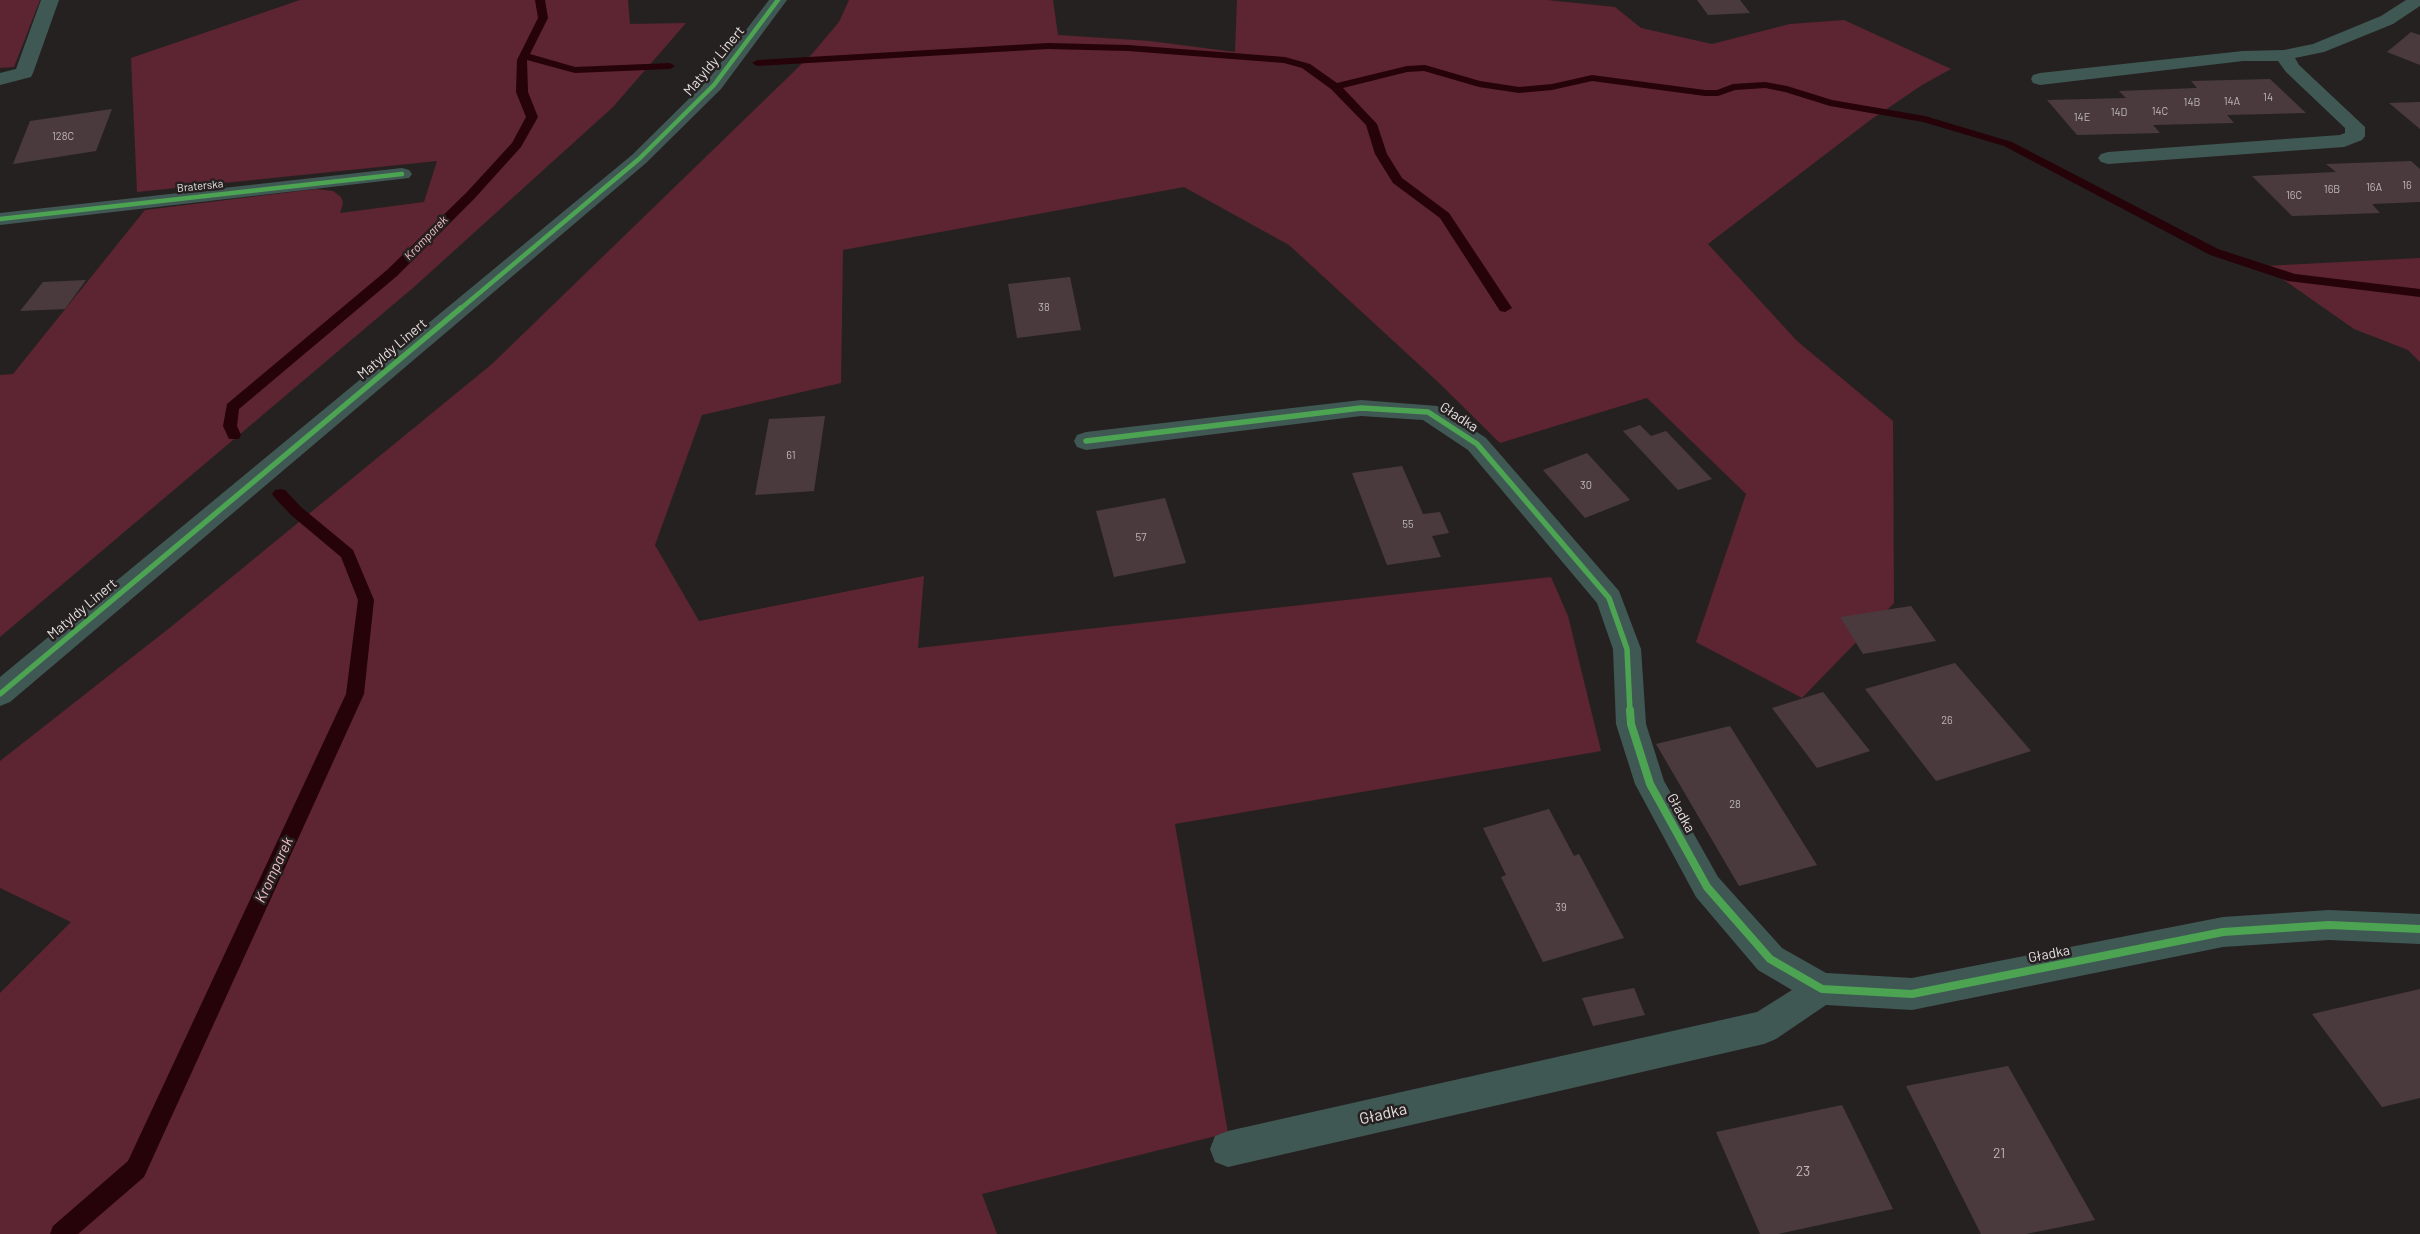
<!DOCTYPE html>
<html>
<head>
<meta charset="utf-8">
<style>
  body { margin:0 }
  canvas { display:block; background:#252121 }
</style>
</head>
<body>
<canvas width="2420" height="1234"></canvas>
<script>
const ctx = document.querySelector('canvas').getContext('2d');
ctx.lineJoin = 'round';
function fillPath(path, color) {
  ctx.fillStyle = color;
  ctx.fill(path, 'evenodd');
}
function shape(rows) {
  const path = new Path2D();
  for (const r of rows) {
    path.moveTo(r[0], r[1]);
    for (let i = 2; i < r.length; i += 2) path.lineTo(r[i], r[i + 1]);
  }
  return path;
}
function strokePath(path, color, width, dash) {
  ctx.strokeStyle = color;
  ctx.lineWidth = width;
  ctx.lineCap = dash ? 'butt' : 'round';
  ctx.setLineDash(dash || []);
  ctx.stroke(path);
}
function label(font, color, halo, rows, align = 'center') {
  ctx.font = font + ' Barlow,sans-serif';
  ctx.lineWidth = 5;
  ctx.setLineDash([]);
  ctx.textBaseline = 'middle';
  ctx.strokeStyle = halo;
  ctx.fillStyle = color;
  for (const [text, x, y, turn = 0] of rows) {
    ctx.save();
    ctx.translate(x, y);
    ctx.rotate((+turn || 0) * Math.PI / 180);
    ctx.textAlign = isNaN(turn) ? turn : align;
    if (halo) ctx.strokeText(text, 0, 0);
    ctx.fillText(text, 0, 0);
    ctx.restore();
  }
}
const green = shape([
  [0,0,40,0,14,67,0,68],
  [300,0,628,0,630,24,686,23,613,107,414,287,0,637,0,375,13,374,145,210,316,189,333,191,341,197,343,203,340,213,424,202,437,161,137,192,131,58],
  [849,0,1053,0,1058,35,1150,41,1235,52,1237,0,1547,0,1615,7,1641,28,1712,44,1790,24,1844,20,1951,69,1922,85,1869,121,1708,244,1797,341,1893,421,1894,603,1802,698,1696,642,1746,494,1647,398,1500,443,1438,382,1289,245,1184,187,843,250,841,383,702,415,655,545,699,621,924,576,918,648,1551,577,1568,616,1601,751,1175,824,1228,1133,982,1194,997,1234,0,1234,0,993,71,922,0,888,0,761,172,626,492,364,812,54,839,22],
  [2420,258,2420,362,2408,350,2354,329,2264,266]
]);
const stream = shape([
  [535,0,545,0,548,18,530,54,575,67,670,63,675,66,670,69,575,73,527,60,528,92,538,117,521,147,475,198,397,276,239,409,237,426,241,435,239,439,229,439,223,426,227,404,387,270,467,192,512,143,526,117,516,92,517,60,538,18,535,0],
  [1048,43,1128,45,1285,57,1310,64,1337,83,1407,66,1425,65,1480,81,1519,87,1552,84,1592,75,1705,90,1717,90,1733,84,1765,82,1787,86,1832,100,1925,116,2012,142,2218,249,2295,274,2420,289,2420,297,2288,281,2210,255,2004,146,1923,122,1830,106,1785,92,1765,88,1735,90,1718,96,1705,96,1592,81,1552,90,1519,93,1479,87,1424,71,1407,72,1343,88,1377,124,1387,154,1402,178,1449,213,1512,308,1505,312,1500,311,1440,218,1393,183,1375,154,1366,125,1331,89,1302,68,1284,63,1128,51,1048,49,757,66,752,63,757,60,1048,43],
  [280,489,285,490,301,507,353,550,374,600,364,694,144,1177,78,1234,50,1234,53,1226,128,1161,346,694,358,600,341,557,291,515,275,498,272,494,275,490,280,489]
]);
const building = shape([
  [1697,0,1740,0,1750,13,1708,15],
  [2411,32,2420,35,2420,65,2387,52],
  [2270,79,2306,113,2227,115,2234,123,2153,125,2160,133,2077,135,2047,100,2126,98,2119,91,2197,88,2191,81],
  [2420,102,2420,129,2389,103],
  [112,109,96,151,13,164,30,121],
  [2411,161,2420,169,2420,202,2372,204,2380,213,2292,216,2252,176,2336,172,2326,164],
  [1070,277,1081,330,1017,338,1008,284],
  [86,280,65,309,20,311,43,282],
  [825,416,814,491,755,495,769,419],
  [1640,425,1651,436,1666,431,1712,479,1678,490,1623,431],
  [1587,453,1630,500,1585,518,1543,470],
  [1402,466,1423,514,1440,512,1449,533,1432,536,1441,557,1387,565,1352,473],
  [1165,498,1186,563,1114,577,1096,511],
  [1911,606,1936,641,1863,654,1840,617],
  [1955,663,2031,751,1936,781,1865,689],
  [1823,692,1870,751,1817,768,1772,708],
  [1730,726,1817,865,1739,886,1656,744],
  [1549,809,1574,856,1579,854,1624,938,1543,962,1501,877,1506,875,1483,828],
  [1634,988,1645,1015,1593,1026,1582,998],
  [2420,989,2420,1098,2382,1107,2312,1014],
  [2008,1066,2095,1220,2026,1234,1981,1234,1906,1086],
  [1842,1105,1893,1209,1778,1234,1760,1234,1716,1132]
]);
const minor = shape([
  [41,0,59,0,33,73,31,77,0,85,0,73,16,69,41,0],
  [769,0,787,0,721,89,646,163,10,702,0,706,0,677,632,155,707,81,769,0],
  [2406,0,2420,0,2420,6,2393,24,2324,52,2295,58,2299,65,2365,127,2365,136,2362,140,2344,147,2108,164,2101,162,2098,158,2101,154,2108,152,2340,135,2345,133,2345,128,2286,72,2278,61,2243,61,2040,85,2033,83,2031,79,2033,75,2040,73,2243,51,2284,50,2313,44,2381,16,2406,0],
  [402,168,409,170,412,174,409,178,0,225,0,213,402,168],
  [1361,400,1437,406,1486,438,1619,591,1641,649,1646,724,1664,781,1718,877,1782,948,1826,973,1912,978,2223,917,2329,910,2420,914,2420,944,2329,940,2223,947,1912,1010,1826,1005,1776,1039,1764,1044,1228,1167,1215,1162,1210,1149,1215,1136,1228,1131,1757,1012,1792,990,1758,970,1696,897,1635,784,1616,724,1613,649,1597,603,1468,450,1423,420,1361,416,1086,450,1077,447,1074,441,1077,435,1086,432,1361,400]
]);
const cyclewayFar2 = shape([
  [0,219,402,174],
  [459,310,639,159,714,85,778,0]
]);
const cyclewayFar1 = shape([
  [1086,441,1361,408,1428,412,1477,444,1609,598,1627,649,1630,712],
  [0,694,461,308]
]);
const cycleway = shape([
  [1630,710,1631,724,1650,784,1707,887,1770,959,1822,989,1912,994,2223,932,2329,925,2420,929]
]);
const numberNames = [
  ["14",2268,97],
  ["14A",2232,101],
  ["14B",2192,102],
  ["14C",2160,111],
  ["14D",2119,112],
  ["14E",2082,117],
  ["128C",63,136],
  ["16",2407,185],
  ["16A",2374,187],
  ["16B",2332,189],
  ["16C",2294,195],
  ["38",1044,307],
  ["61",791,455],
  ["30",1586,485],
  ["55",1408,524],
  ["57",1141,537],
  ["26",1947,720],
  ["28",1735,804],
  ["39",1561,907]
];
const farStreetnames = [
  ["Braterska",200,186,-6]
];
const farWaternames = [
  ["Kromparek",426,238,-46]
];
const streetNames = [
  ["Matyldy Linert",714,61,-50],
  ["Matyldy Linert",392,349,-40],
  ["Gładka",1459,417,33],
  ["Matyldy Linert",82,609,-40],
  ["Gładka",1681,813,61],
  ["Gładka",2049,954,-11]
];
const nearNumbernames = [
  ["21",1999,1153],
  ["23",1803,1171]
];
const waterNames = [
  ["Kromparek",274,870,-65]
];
const nearStreetnames = [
  ["Gładka",1383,1114,-13]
];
fillPath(green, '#5d2431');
fillPath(stream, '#250309');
fillPath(building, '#4a3a3e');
fillPath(minor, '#405854');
strokePath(cyclewayFar2, '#4ca352', 4.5);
strokePath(cyclewayFar1, '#4ca352', 5.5);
strokePath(cycleway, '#4ca352', 8);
label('11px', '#beb6b8', null, numberNames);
label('11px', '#e5e0e1', '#262020', farStreetnames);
label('italic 12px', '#f1bdc4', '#262020', farWaternames);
label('14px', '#e5e0e1', '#262020', streetNames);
label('14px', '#beb6b8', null, nearNumbernames);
label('italic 15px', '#f1bdc4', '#262020', waterNames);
label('16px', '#e5e0e1', '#262020', nearStreetnames);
</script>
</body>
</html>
